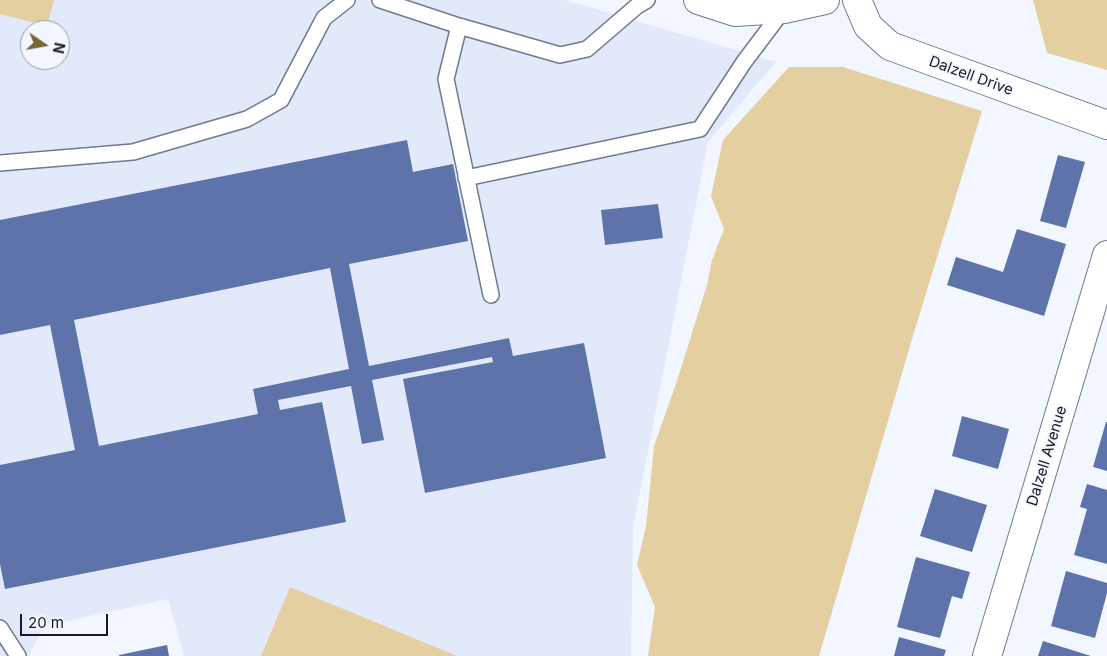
<!DOCTYPE html>
<html>
<head>
<meta charset="utf-8">
<style>
  body { margin:0 }
  #map { position:relative; width:1107px; height:656px; overflow:hidden; background:#f2f6ff; font-family:Inter,sans-serif }
  canvas { display:block }
  .north { position:absolute; left:20px; top:20px; width:50px; height:50px; box-sizing:border-box; background:#f2f6ff; border:1px solid #9a9ea6; border-radius:50%; rotate:102deg; font-size:14px; font-weight:700; line-height:20px; text-align:center; color:#171a21 }
  .north::after { content:''; display:block; margin:auto; width:18px; height:22px; background:#7b6535; clip-path:polygon(50% 0,100% 100%,50% 72%,0 100%) }
  .scale { position:absolute; left:20px; top:614px; width:88px; height:22px; box-sizing:border-box; border:2px solid #171a21; border-top:0; padding-left:6px; font-size:15px; line-height:18px; white-space:nowrap; color:#171a21; -webkit-text-stroke:4px #f2f6ff; paint-order:stroke }
</style>
</head>
<body>
<div id="map">
<canvas width="1107" height="656"></canvas>
<div class="north">N</div>
<div class="scale">20 m</div>
</div>
<script>
const ctx = document.querySelector('canvas').getContext('2d');
ctx.lineJoin = 'round';
function fillPath(path, color) {
  ctx.fillStyle = color;
  ctx.fill(path, 'evenodd');
}
function shape(rows) {
  const path = new Path2D();
  for (const r of rows) {
    path.moveTo(r[0], r[1]);
    for (let i = 2; i < r.length; i += 2) path.lineTo(r[i], r[i + 1]);
  }
  return path;
}
function strokePath(path, color, width, dash) {
  ctx.strokeStyle = color;
  ctx.lineWidth = width;
  ctx.lineCap = dash ? 'butt' : 'round';
  ctx.setLineDash(dash || []);
  ctx.stroke(path);
}
function label(font, color, halo, rows, align = 'center') {
  ctx.font = font + ' Inter,sans-serif';
  ctx.lineWidth = 4;
  ctx.setLineDash([]);
  ctx.textBaseline = 'middle';
  ctx.strokeStyle = halo;
  ctx.fillStyle = color;
  for (const [text, x, y, turn = 0] of rows) {
    ctx.save();
    ctx.translate(x, y);
    ctx.rotate((+turn || 0) * Math.PI / 180);
    ctx.textAlign = isNaN(turn) ? turn : align;
    if (halo) ctx.strokeText(text, 0, 0);
    ctx.fillText(text, 0, 0);
    ctx.restore();
  }
}
const built = shape([
  [0,0,565,0,776,62,708,142,633,528,631,656,184,656,168,599,44,626,29,656,0,656],
  [30,30,60,30,60,60,30,60]
]);
const green = shape([
  [0,0,54,0,47,26,0,14],
  [1033,0,1107,0,1107,70,1047,53],
  [789,67,843,67,982,111,915,329,819,656,648,656,655,607,637,565,646,526,654,446,677,381,707,285,712,260,724,229,711,196,723,140],
  [290,587,457,656,261,656]
]);
const building = shape([
  [407,140,413,172,453,164,468,241,349,264,369,366,509,338,513,356,584,343,606,458,425,493,403,379,493,362,492,357,372,380,384,440,362,444,351,386,278,400,280,410,322,402,346,522,5,589,0,564,0,465,75,450,50,325,0,335,0,220],
  [330,268,349,369,253,389,258,414,99,446,74,320],
  [1058,155,1085,162,1066,228,1040,221],
  [658,204,663,238,605,245,601,210],
  [1017,229,1066,244,1044,316,947,285,956,257,1003,272],
  [962,416,1009,429,998,469,952,456],
  [1106,422,1107,422,1107,471,1093,467],
  [1087,484,1107,490,1107,564,1074,555,1087,509,1080,507],
  [935,489,987,505,972,552,920,536],
  [916,557,970,572,962,599,952,596,940,638,897,627],
  [1066,571,1107,583,1107,593,1095,638,1051,626],
  [899,637,946,650,944,656,894,656],
  [1043,641,1091,656,1038,656],
  [167,645,169,656,119,656,119,655]
]);
const service = shape([
  [380,0,459,26,560,55,587,49,637,6,647,0],
  [459,26,446,79,491,295],
  [0,163,133,152,247,119,281,100,324,18,347,0],
  [466,178,700,129,744,62,784,9],
  [0,628,18,656]
]);
const minor = shape([
  [698,0,735,12,784,9,825,0],
  [857,0,868,26,890,46,1107,125],
  [987,656,1107,255]
]);
const streetNames = [
  ["Dalzell Drive",971,76,20],
  ["Dalzell Avenue",1047,456,-73]
];
fillPath(built, '#e2e9fa');
fillPath(green, '#e4cfa1');
fillPath(building, '#5f73ab');
strokePath(service, '#71798c', 18);
strokePath(minor, '#71798c', 30);
strokePath(service, '#fff', 15);
strokePath(minor, '#fff', 28);
label('15px', '#171a21', '#f2f6ff', streetNames);
</script>
</body>
</html>
